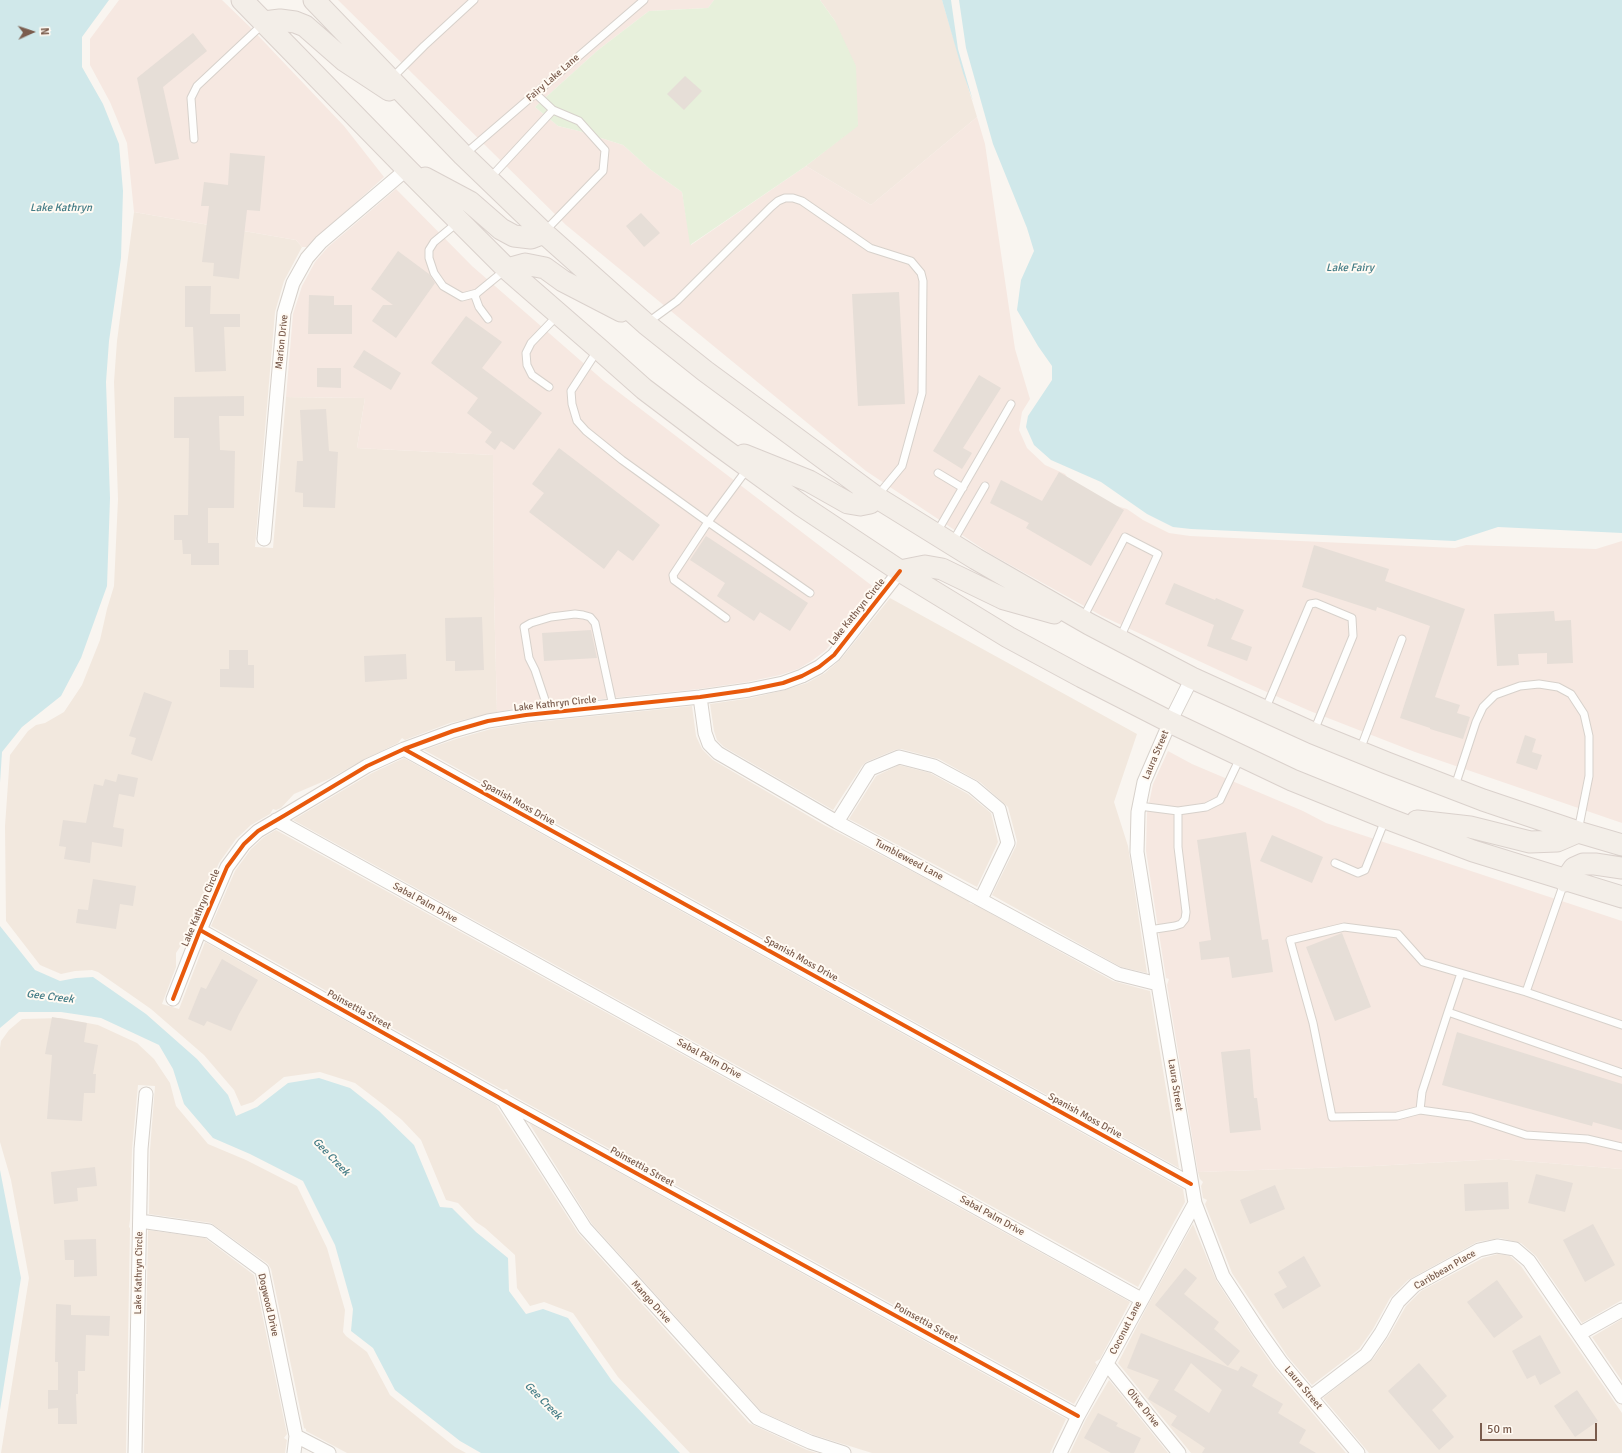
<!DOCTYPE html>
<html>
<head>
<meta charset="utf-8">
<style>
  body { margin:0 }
  #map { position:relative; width:1622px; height:1453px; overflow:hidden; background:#f9f5f0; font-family:Signika,sans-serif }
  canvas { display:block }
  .north { position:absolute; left:12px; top:12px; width:40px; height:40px; -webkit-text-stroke:3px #fffaf3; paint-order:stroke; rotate:87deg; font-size:11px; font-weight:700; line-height:16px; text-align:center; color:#7a5c4d }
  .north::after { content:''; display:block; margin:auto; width:14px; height:18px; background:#7a5c4d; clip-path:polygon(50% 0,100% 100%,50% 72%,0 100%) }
  .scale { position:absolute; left:1480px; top:1423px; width:117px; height:18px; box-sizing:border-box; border:2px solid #7a5c4d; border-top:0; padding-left:5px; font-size:12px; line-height:14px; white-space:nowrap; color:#7a5c4d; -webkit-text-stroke:3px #fffaf3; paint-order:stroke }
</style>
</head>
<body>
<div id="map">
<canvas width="1622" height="1453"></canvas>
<div class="north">N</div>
<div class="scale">50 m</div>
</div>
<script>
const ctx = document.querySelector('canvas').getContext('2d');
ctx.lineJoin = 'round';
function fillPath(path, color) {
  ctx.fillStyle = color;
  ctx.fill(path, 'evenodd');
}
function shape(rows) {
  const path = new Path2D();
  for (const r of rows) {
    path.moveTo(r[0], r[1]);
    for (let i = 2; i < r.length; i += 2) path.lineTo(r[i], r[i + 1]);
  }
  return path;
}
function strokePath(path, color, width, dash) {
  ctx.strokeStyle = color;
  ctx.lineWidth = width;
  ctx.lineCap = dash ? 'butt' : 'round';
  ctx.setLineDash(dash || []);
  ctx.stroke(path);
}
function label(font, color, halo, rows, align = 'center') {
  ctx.font = font + ' Signika,sans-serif';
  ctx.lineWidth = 4;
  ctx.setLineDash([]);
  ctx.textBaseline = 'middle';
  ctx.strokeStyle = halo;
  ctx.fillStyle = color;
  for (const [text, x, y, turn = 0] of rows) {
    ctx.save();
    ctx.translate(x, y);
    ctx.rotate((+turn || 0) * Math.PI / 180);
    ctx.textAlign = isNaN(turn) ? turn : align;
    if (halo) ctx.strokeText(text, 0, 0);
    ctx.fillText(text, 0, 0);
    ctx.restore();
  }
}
const residential = shape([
  [820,0,942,0,977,117,871,205,806,166,858,125,835,21],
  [134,212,296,240,302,247,284,281,275,312,255,547,273,548,286,397,365,398,357,448,493,455,494,594,497,712,450,723,405,740,402,738,398,743,363,760,329,779,294,794,281,808,276,810,273,809,270,814,251,825,236,839,219,863,192,926,187,932,189,933,176,953,176,967,162,1004,179,1009,205,942,496,1105,578,1233,749,1423,807,1450,817,1453,690,1453,618,1377,573,1313,544,1302,530,1306,517,1288,515,1255,485,1228,476,1222,458,1203,446,1200,421,1140,402,1120,385,1106,355,1083,320,1072,284,1077,253,1102,241,1106,234,1090,204,1055,151,1009,98,972,92,970,75,971,61,974,40,965,6,921,5,826,10,755,28,731,36,725,45,723,64,712,82,685,100,640,107,609,114,586,118,499,114,382,117,341],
  [890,598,1137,734,1114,802,1128,846,1147,973,1121,967,992,895,1016,846,1017,841,1008,807,980,782,939,759,901,749,895,750,866,762,862,766,833,810,724,747,717,740,714,731,710,704,751,698,785,690,807,683,825,673,841,659],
  [692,706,696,736,702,749,713,760,824,825,970,902,969,903,977,906,1113,981,1150,991,1179,1168,424,750,456,739,491,729,527,723],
  [404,758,1183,1189,1185,1202,1138,1287,293,820,372,773],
  [899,765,930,773,968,794,991,813,998,842,977,887,849,819,876,776],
  [276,830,1130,1302,1100,1359,1095,1362,1097,1365,1074,1404,510,1094,507,1089,503,1090,211,926,235,871,251,849,264,837],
  [61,1018,98,1025,137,1043,154,1059,170,1083,176,1106,208,1144,246,1160,297,1186,327,1248,345,1310,343,1332,346,1336,367,1352,390,1395,455,1447,466,1453,347,1453,306,1431,306,1429,304,1428,271,1269,268,1264,211,1223,149,1214,150,1150,155,1086,138,1085,132,1149,130,1220,129,1227,130,1228,126,1453,1,1453,29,1278,11,1180,0,1142,0,1048,1,1041,9,1030,22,1019],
  [529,1123,1066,1419,1050,1453,872,1453,814,1435,762,1412,592,1224],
  [1499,1159,1622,1169,1622,1300,1582,1323,1536,1256,1521,1243,1500,1238,1477,1242,1408,1280,1390,1298,1373,1329,1359,1349,1312,1385,1288,1357,1232,1273,1205,1204,1207,1200,1203,1198,1201,1186,1203,1182,1200,1179,1198,1172,1374,1166],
  [1193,1224,1216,1280,1251,1334,1273,1366,1346,1453,1191,1453,1118,1363,1149,1303],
  [148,1230,205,1238,254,1275,287,1434,284,1438,287,1440,285,1453,144,1453],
  [1498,1254,1510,1256,1521,1266,1622,1413,1622,1453,1369,1453,1323,1398,1373,1359,1389,1336,1406,1306,1421,1291,1483,1258],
  [1622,1319,1622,1381,1592,1337],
  [1109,1380,1168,1453,1070,1453,1086,1419]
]);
const commercial = shape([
  [119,0,222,0,249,26,344,126,384,177,307,247,302,247,296,240,134,212,127,143,110,102,90,65,90,39],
  [338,0,714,0,708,8,649,11,598,50,535,107,558,126,579,131,623,145,651,170,682,192,691,245,806,166,871,205,977,117,985,144,1015,349,1030,399,1022,412,1019,430,1027,448,1045,465,1065,474,1075,488,1106,503,1127,509,1143,520,1169,533,1190,536,1455,548,1466,545,1596,549,1622,541,1622,823,1415,752,1310,711,1242,681,1102,616,989,553,866,471,566,225],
  [396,189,472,266,604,381,875,588,826,650,813,660,798,669,780,675,747,682,699,689,525,707,497,712,494,594,493,455,357,448,365,398,286,397,293,314,302,286,315,262,328,247],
  [1168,751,1192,764,1303,811,1326,823,1622,921,1622,1169,1499,1159,1374,1166,1198,1172,1167,985,1169,979,1166,978,1146,851,1147,813,1153,784]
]);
const green = shape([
  [714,0,820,0,835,21,856,66,858,126,806,166,690,245,682,192,651,170,623,145,579,131,558,126,535,107,598,50,649,11,708,8]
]);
const water = shape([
  [0,0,109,0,82,37,82,67,103,104,119,144,123,191,121,258,109,341,106,382,110,498,107,586,81,658,61,696,22,727,2,752,0,783],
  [942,0,951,0,958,49,973,101,963,73],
  [959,0,1622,0,1622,533,1498,527,1455,541,1191,529,1173,527,1147,514,1101,482,1051,460,1034,445,1026,427,1028,416,1052,380,1052,366,1038,346,1017,310,1021,280,1034,251,1027,228,993,144,966,48],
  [0,926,35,970,60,981,76,978,93,977,146,1014,197,1059,228,1095,236,1116,257,1107,288,1083,319,1078,350,1088,379,1111,414,1145,440,1207,452,1208,476,1232,508,1258,509,1291,526,1314,543,1309,568,1318,612,1381,680,1453,481,1453,460,1441,395,1390,373,1348,351,1331,353,1309,335,1245,303,1181,250,1154,213,1138,184,1104,173,1069,159,1045,101,1018,61,1012,19,1012,0,1028],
  [0,1170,21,1278,0,1410]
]);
const building = shape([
  [193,33,207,51,163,87,179,159,155,164,137,78],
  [685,76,702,91,684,110,667,94],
  [230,153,265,156,260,211,247,210,239,279,213,276,214,263,202,262,209,206,201,206,204,182,228,185],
  [641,213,660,233,644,247,626,226],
  [398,251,429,274,435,283,396,338,372,321,383,305,393,305,371,289],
  [185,286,211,286,210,314,240,314,240,327,224,327,226,371,195,372,193,327,185,327],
  [899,292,905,404,858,406,852,294],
  [309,295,334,296,334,305,352,305,352,334,308,334],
  [466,316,502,342,482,368,542,413,514,450,501,441,495,450,485,442,492,432,467,413,478,398,431,363],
  [364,350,401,373,391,390,353,367],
  [317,368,341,368,341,388,317,387],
  [979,375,1001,388,963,448,972,453,962,469,933,451],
  [244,396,244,416,219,416,220,450,235,451,234,508,208,508,208,543,219,543,219,565,191,565,191,554,183,554,182,540,174,540,174,515,188,515,189,438,174,438,174,397],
  [326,409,329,451,338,452,335,508,303,507,303,493,295,492,297,461,303,461,300,410],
  [559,448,660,525,633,561,618,550,604,569,529,512,544,493,532,484],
  [1059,472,1124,510,1091,566,1026,528,1029,523,990,503,1001,480,1042,501],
  [706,536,808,603,790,631,760,612,754,621,717,596,725,583,690,560],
  [1314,545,1389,569,1385,581,1465,609,1435,697,1460,705,1457,713,1470,717,1463,739,1430,729,1430,728,1400,718,1430,626,1377,607,1376,611,1302,587],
  [1174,583,1215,600,1216,598,1244,610,1231,639,1252,647,1247,661,1207,646,1214,625,1165,604],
  [1554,611,1555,621,1571,620,1573,663,1547,664,1547,653,1518,654,1519,665,1497,666,1494,614],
  [482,617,484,670,455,671,455,661,446,661,445,618],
  [591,630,597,658,544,661,542,633],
  [229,650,248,650,248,665,254,665,254,688,220,687,220,669,229,669],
  [406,654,407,679,365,682,364,656],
  [144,692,172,702,152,761,131,754,136,738,129,736],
  [1525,735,1536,739,1532,752,1542,755,1537,770,1516,763],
  [118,774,138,778,134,797,119,794,113,827,124,829,122,847,92,842,90,863,64,859,66,847,59,846,63,820,86,823,94,784,103,786,105,779,116,782],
  [1246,832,1262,940,1268,939,1273,972,1232,978,1229,957,1201,960,1199,942,1211,940,1197,840],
  [1272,835,1323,857,1312,883,1260,861],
  [93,879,136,886,133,906,120,904,116,929,76,923,78,909,88,910],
  [1342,933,1371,1007,1335,1021,1306,947],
  [222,959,258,980,239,1014,231,1031,207,1021,204,1026,188,1019,201,987,206,989],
  [52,1017,87,1023,84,1042,98,1045,93,1074,96,1074,95,1093,84,1093,82,1121,47,1119,52,1055,45,1054],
  [1457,1032,1622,1084,1622,1130,1593,1122,1592,1126,1442,1085],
  [1250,1049,1254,1098,1257,1098,1261,1130,1230,1133,1221,1052],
  [95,1167,97,1186,77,1188,78,1201,54,1204,51,1172],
  [1536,1174,1573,1183,1565,1212,1528,1203],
  [1508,1182,1509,1209,1465,1211,1464,1184],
  [1275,1185,1285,1209,1250,1224,1240,1200],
  [1593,1224,1615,1265,1585,1282,1563,1240],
  [96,1239,97,1276,74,1277,74,1260,65,1260,64,1240],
  [1304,1256,1321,1286,1283,1309,1274,1294,1287,1287,1278,1272],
  [1185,1268,1197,1278,1184,1294,1219,1322,1214,1329,1240,1351,1228,1366,1155,1305],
  [1497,1280,1523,1317,1494,1338,1467,1302],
  [56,1304,71,1305,71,1315,110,1316,109,1336,86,1335,85,1371,78,1371,78,1394,76,1394,77,1424,58,1424,58,1408,48,1409,48,1390,58,1390,58,1362,55,1362],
  [1141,1333,1238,1371,1241,1366,1258,1375,1252,1386,1283,1404,1278,1413,1306,1430,1299,1443,1316,1453,1202,1453,1205,1448,1171,1425,1177,1416,1148,1399,1159,1380,1127,1368],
  [1191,1363,1222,1390,1209,1413,1174,1390],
  [1540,1335,1561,1373,1540,1385,1535,1375,1527,1379,1512,1351],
  [1419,1363,1447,1396,1432,1410,1454,1437,1439,1450,1388,1391],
  [1577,1390,1598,1421,1575,1437,1554,1406],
  [1098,1413,1118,1423,1116,1426,1141,1438,1134,1453,1111,1453,1084,1438]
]);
const lane = shape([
  [392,78,424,46,474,0],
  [535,93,553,110],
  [194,139,191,98,197,86,263,24],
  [465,154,644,0],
  [490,178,553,110,579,121,605,150,603,171,545,231],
  [458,222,434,242,429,250,429,258,434,273,443,286,462,297,477,293],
  [488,319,479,307,475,296,477,293,505,270],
  [647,323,677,301,771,207,778,201,785,198,793,198,802,201,870,248,911,261,921,273,923,281,922,393,902,466,878,495],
  [597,351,571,391,572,404,577,421,586,431,622,460,708,522,748,468],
  [549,387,532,375,527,365,526,353,531,343,557,316],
  [938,473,963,488],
  [937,532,1011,404],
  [952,543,985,486],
  [726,618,674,580,673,575,708,522,810,593],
  [1083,618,1125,537,1158,554,1120,638],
  [1265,710,1310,604,1316,603,1352,618,1353,636,1314,731],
  [549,712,535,670,529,658,524,627,531,623,551,617,575,614,583,615,590,617,595,623,613,706],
  [1360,750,1402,639],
  [1455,786,1476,722,1483,707,1495,695,1520,686,1539,684,1558,687,1571,694,1584,714,1589,736,1589,776,1578,831],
  [1139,806,1178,811,1206,807,1220,800,1240,758],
  [1335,863,1358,873,1365,870,1385,820],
  [1564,883,1526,992,1423,962,1398,934,1344,927,1290,940,1313,1023,1332,1117,1397,1116,1420,1110,1422,1092,1448,1012,1622,1073],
  [1149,930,1175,926,1181,924,1185,919,1186,912,1178,847,1178,811],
  [1526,992,1622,1025],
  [1448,1012,1461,973],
  [1420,1110,1471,1117,1526,1135,1587,1139,1622,1147]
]);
const street = shape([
  [264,539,284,313,293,283,307,258,321,242,407,169],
  [1192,678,1170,722,1144,782,1138,812,1137,852,1158,984,1195,1203,1223,1276,1259,1331,1281,1362,1358,1453],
  [700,697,705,733,709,744,718,753,837,822,1118,974,1158,984],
  [404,749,1191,1184],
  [276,820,1141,1299],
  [837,822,870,769,899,757,934,766,973,787,999,809,1008,843,981,899],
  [200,930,503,1100,1078,1416],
  [173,999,200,930,227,867,244,844,258,831,287,814,367,766,404,749,453,731,488,721,526,715,700,697,749,690,783,683,802,676,819,667,834,655,900,571],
  [504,1101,585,1228,757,1418,810,1442,844,1453],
  [140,1221,209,1231,262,1270,296,1436,294,1453],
  [1579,1334,1622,1310],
  [1107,1364,1179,1453],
  [1311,1397,1366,1355,1381,1333,1398,1302,1415,1285,1479,1250,1497,1246,1515,1249,1529,1261,1622,1397],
  [296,1436,329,1453],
  [135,1453,141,1149,146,1094],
  [1060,1453,1078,1416,1195,1203]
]);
const primary = shape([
  [242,0,407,169,507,269,599,349,644,389,714,442,802,506,900,571,1008,637,1082,677,1170,722,1292,780,1386,818,1473,851,1622,897],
  [314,0,463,155,544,233,646,324,705,371,876,497,976,559,1089,624,1192,678,1313,733,1387,763,1483,800,1578,832,1622,845],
  [264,22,280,20,295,22,305,26,345,61,389,90],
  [425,178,470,202,501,229,514,236,531,238,544,233],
  [507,269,525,264,545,268,563,281,621,311],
  [744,455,809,481,848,503,860,505,870,503,876,497],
  [900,571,925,566,942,569,1004,599,1054,613],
  [1417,821,1470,827,1530,842,1557,841,1578,832],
  [1565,881,1574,868,1583,864,1595,864,1622,868]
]);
const cycleway = shape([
  [404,749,1191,1184],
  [200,930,503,1100,1078,1416],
  [173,999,200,930,227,867,244,844,258,831,287,814,367,766,404,749,453,731,488,721,526,715,700,697,749,690,783,683,802,676,819,667,834,655,900,571]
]);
const streetNames = [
  ["Fairy Lake Lane",553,78,-41],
  ["Marion Drive",282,342,-84],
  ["Lake Kathryn Circle",857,612,-51],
  ["Lake Kathryn Circle",555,704,-6],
  ["Laura Street",1156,755,-67],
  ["Spanish Moss Drive",518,803,29],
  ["Tumbleweed Lane",909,860,28],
  ["Sabal Palm Drive",425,903,29],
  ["Lake Kathryn Circle",201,908,-67],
  ["Spanish Moss Drive",801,959,29],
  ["Poinsettia Street",359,1010,29],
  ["Sabal Palm Drive",709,1059,29],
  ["Laura Street",1175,1085,81],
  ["Spanish Moss Drive",1085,1116,29],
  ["Poinsettia Street",642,1167,29],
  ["Sabal Palm Drive",992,1216,29],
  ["Caribbean Place",1445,1270,-30],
  ["Lake Kathryn Circle",139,1273,-89],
  ["Mango Drive",651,1302,48],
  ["Dogwood Drive",268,1305,77],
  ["Poinsettia Street",926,1323,29],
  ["Coconut Lane",1126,1328,-63],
  ["Laura Street",1303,1388,50],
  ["Olive Drive",1143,1408,51]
];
const waterNames = [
  ["Lake Kathryn",61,208],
  ["Lake Fairy",1350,268],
  ["Gee Creek",50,997,7],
  ["Gee Creek",331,1157,46],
  ["Gee Creek",543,1401,45]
];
fillPath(residential, '#f2e8de');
fillPath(commercial, '#f6e8e1');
fillPath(green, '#e7f0db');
fillPath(water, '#d0e8ea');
fillPath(building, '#e6ded7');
strokePath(lane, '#d7d1cb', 9);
strokePath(street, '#d7d1cb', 15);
strokePath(primary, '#dad1cc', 23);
strokePath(lane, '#fefefd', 7);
strokePath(street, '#fefefd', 13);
strokePath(primary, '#f3eee8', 21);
strokePath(cycleway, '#e8590c', 4);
label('10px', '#7a5c4d', '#fffaf3', streetNames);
label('italic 11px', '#437c86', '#fffaf3', waterNames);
</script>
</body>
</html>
